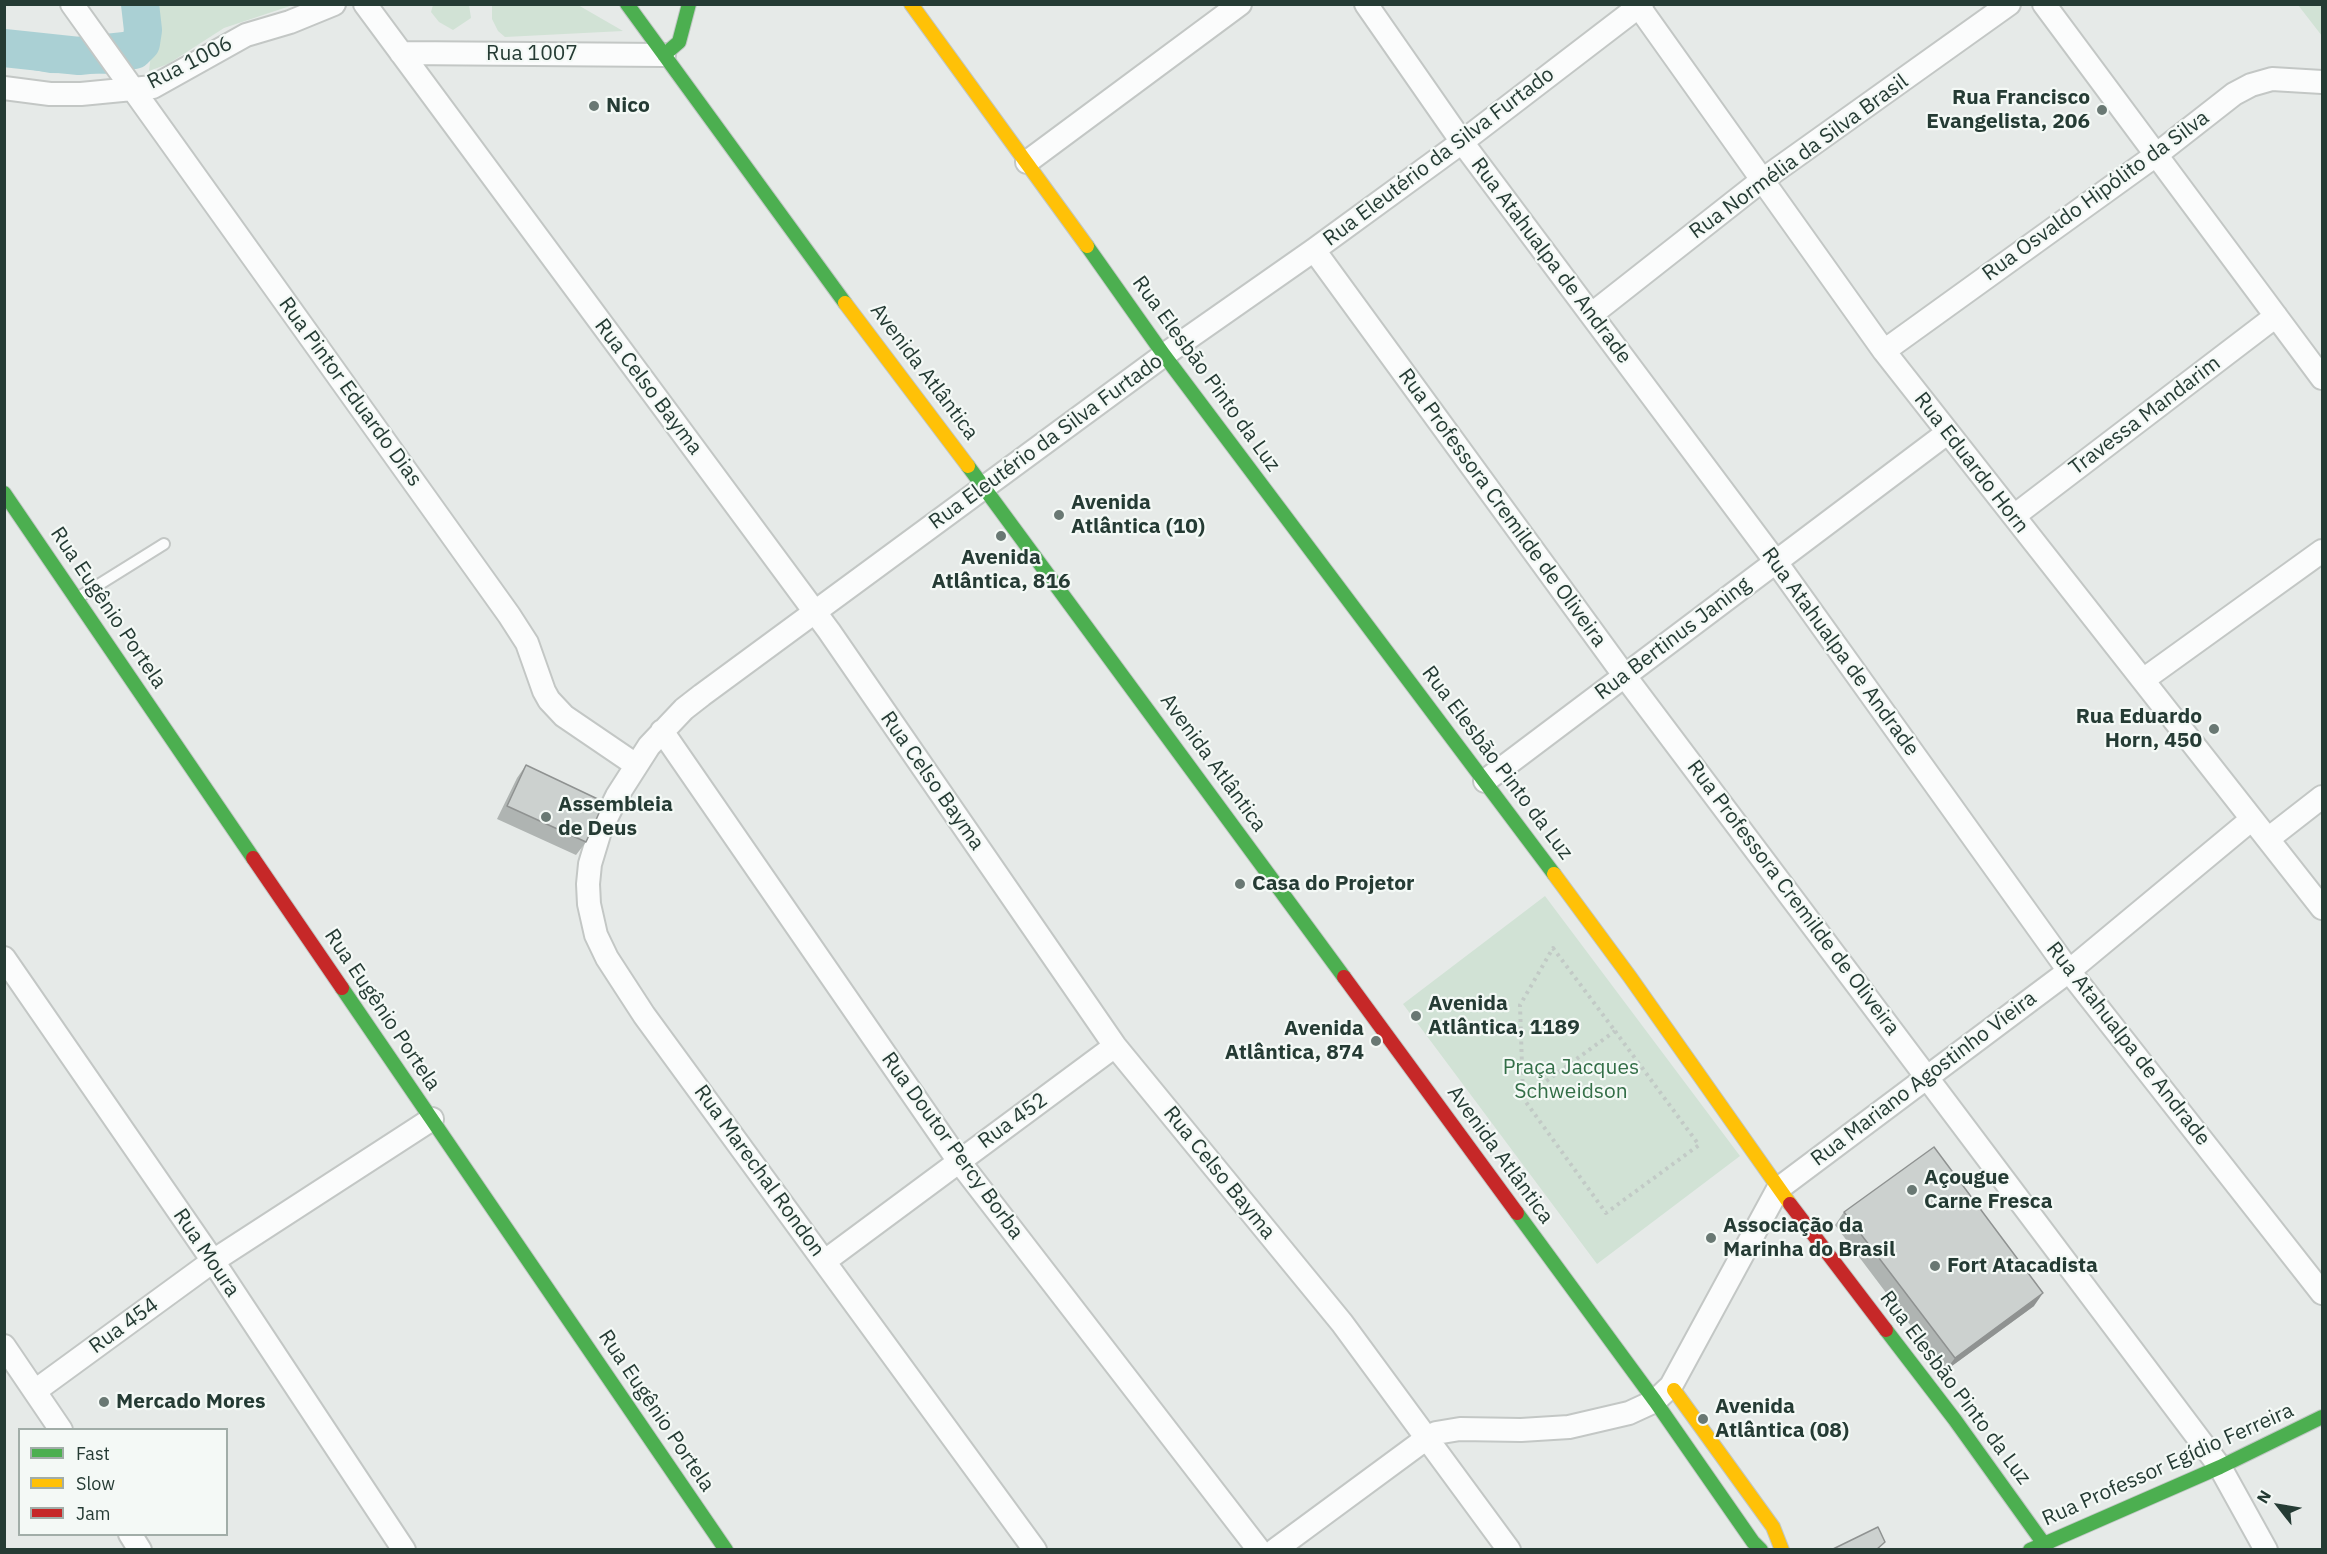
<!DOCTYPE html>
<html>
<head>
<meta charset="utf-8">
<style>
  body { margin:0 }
  #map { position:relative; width:2327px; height:1554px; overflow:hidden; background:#e6eae8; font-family:"IBM Plex Sans",sans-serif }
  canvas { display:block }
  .frame { position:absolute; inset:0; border:6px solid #253b34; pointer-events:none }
  .legend { position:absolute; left:18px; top:1428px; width:210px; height:108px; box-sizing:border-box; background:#f4f9f6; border:2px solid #a1ada8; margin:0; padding:8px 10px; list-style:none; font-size:18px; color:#253b34 }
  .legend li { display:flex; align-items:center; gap:12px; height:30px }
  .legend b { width:30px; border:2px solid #a1ada8 }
  .north { position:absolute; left:2249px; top:1476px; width:60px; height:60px; -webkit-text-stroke:4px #f4f9f6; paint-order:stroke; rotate:301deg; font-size:16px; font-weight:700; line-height:24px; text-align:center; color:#253b34 }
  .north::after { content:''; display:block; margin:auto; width:21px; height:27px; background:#253b34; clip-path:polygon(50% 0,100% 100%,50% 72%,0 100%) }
</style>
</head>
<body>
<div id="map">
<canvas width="2327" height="1554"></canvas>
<div class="frame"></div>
<ul class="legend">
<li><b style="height:8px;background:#4caf50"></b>Fast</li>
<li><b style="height:8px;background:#ffc107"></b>Slow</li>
<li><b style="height:8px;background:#c62828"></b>Jam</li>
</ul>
<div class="north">N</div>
</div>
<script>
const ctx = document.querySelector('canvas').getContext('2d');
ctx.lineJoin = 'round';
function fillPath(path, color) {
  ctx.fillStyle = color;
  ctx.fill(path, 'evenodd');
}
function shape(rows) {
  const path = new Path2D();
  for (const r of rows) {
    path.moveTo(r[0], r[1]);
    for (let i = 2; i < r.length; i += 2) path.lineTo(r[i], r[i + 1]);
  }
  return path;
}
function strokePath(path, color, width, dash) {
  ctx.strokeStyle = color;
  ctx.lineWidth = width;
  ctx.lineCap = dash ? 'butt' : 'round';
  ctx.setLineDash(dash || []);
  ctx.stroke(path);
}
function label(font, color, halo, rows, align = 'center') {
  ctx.font = font + ' "IBM Plex Sans",sans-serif';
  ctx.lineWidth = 4.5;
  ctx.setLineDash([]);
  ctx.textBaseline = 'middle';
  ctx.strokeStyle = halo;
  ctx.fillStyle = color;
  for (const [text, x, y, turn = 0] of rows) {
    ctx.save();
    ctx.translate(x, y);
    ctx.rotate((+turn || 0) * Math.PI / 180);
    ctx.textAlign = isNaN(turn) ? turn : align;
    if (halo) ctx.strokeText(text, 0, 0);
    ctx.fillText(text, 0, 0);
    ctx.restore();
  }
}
const green = shape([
  [157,5,157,4,293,5,224,28,168,64,149,71],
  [433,5,469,5,471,18,453,30,439,22,431,12],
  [492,5,578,5,623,31,505,37,498,31,492,19],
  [2298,5,2322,5,2322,36],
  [1545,896,1740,1156,1597,1264,1403,1004]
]);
const water = shape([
  [4,42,47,45,124,46,134,50,135,64,132,72,121,74,50,73,5,65]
]);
const river = shape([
  [4,48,79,56,134,50,141,43,143,30,140,4]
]);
const path = shape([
  [1615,1031,1699,1145,1606,1213,1523,1098,1615,1031],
  [1523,1097,1520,1005,1553,948,1615,1031]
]);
const lane = shape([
  [79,597,164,544]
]);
const street = shape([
  [72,4,509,615,527,643,544,691,549,700,564,716,636,765],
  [365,4,829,631,1115,1046,1342,1323,1509,1550],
  [1366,4,1462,142,1776,562,2069,971,2322,1293],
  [1637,4,1884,351,2322,908],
  [2044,4,2322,378],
  [401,53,664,55],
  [4,88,50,94,81,94,153,87,246,35,290,22,334,4],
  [1027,162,1240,4],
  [1314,250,1624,675,2220,1467,2266,1550],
  [1592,314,1761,181,2009,4],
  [1884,351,2156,155,2234,94,2251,85,2272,79,2322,82],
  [2014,516,2276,316],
  [2143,680,2322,551],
  [662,731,958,1160,1259,1550],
  [1485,781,1947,433],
  [2268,839,2322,797],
  [4,958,213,1261,404,1550],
  [825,1261,1115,1046],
  [4,1346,61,1430],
  [35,1391,213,1261,432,1119],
  [130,1534,140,1550],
  [1035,1550,644,1015,607,958,596,935,589,904,588,884,590,864,600,831,617,796,649,746,684,709,702,695,1164,355,1314,250,1462,142,1642,4],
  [1275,1550,1427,1438,1436,1433,1460,1429,1521,1430,1569,1427,1629,1413,1655,1401,1671,1386,1778,1189,2069,971,2252,819]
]);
const fast = shape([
  [627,4,845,303],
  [664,55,679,42,689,4],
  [1087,246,1164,355,1554,874],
  [968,466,1344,977],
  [4,493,253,858],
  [342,988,726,1550],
  [1517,1213,1655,1401,1753,1542,1761,1550],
  [1886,1330,1955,1420,2044,1544,2220,1467,2322,1417],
  [2030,1550,2044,1544,2047,1550]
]);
const slow = shape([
  [911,4,1087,246],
  [845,303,968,466],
  [1554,874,1630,977,1790,1204],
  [1674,1390,1773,1527,1782,1550]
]);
const jam = shape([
  [253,858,342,988],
  [1344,977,1517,1213],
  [1790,1204,1886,1330]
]);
const wall = shape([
  [526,765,586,842,576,855,497,819,517,778],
  [1844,1212,2034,1306,1945,1371,1835,1225]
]);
const shadedWall = shape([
  [2043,1293,2034,1306,1945,1371,1955,1358]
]);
const building = shape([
  [526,765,604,802,586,842,507,806,526,765],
  [1934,1147,2043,1293,1955,1358,1844,1212,1934,1147],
  [1878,1527,1885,1542,1876,1550,1831,1550,1878,1527]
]);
const markers = [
  [594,106,6,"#697873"],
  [2102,110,6,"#697873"],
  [1059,515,6,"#697873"],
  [1001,536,6,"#697873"],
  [2214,729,6,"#697873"],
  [546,817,6,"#697873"],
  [1240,884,6,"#697873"],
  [1416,1016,6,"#697873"],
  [1376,1041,6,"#697873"],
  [1912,1190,6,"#697873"],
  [1711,1238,6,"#697873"],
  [1935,1266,6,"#697873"],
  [104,1402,6,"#697873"],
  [1703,1419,6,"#697873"]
];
const streetNames = [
  ["Rua 1007",532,54],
  ["Rua 1006",190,63,-27],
  ["Rua Eleutério da Silva Furtado",1439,157,-37],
  ["Rua Normélia da Silva Brasil",1799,157,-36],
  ["Rua Osvaldo Hipólito da Silva",2096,196,-36],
  ["Rua Atahualpa de Andrade",1551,261,53],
  ["Avenida Atlântica",924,372,53],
  ["Rua Elesbão Pinto da Luz",1206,374,54],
  ["Rua Celso Bayma",648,387,53],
  ["Rua Pintor Eduardo Dias",350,392,54],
  ["Travessa Mandarim",2145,416,-37],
  ["Rua Eleutério da Silva Furtado",1046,442,-36],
  ["Rua Eduardo Horn",1971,463,52],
  ["Rua Professora Cremilde de Oliveira",1502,508,54],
  ["Rua Eugênio Portela",108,608,56],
  ["Rua Bertinus Janing",1673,639,-37],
  ["Rua Atahualpa de Andrade",1840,652,54],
  ["Avenida Atlântica",1213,763,54],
  ["Rua Elesbão Pinto da Luz",1497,763,53],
  ["Rua Celso Bayma",932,781,55],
  ["Rua Professora Cremilde de Oliveira",1793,898,53],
  ["Rua Eugênio Portela",382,1010,56],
  ["Rua Atahualpa de Andrade",2128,1044,52],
  ["Rua Mariano Agostinho Vieira",1924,1079,-37],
  ["Rua 452",1013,1121,-36],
  ["Rua Doutor Percy Borba",952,1146,54],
  ["Avenida Atlântica",1500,1155,54],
  ["Rua Marechal Rondon",759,1171,54],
  ["Rua Celso Bayma",1219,1173,51],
  ["Rua Moura",206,1253,56],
  ["Rua 454",124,1326,-36],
  ["Rua Elesbão Pinto da Luz",1955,1388,53],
  ["Rua Eugênio Portela",656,1411,56],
  ["Rua Professor Egídio Ferreira",2168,1465,-24]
];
const poiNames = [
  ["Rua Francisco",2090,98,"right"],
  ["Evangelista, 206",2090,122,"right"],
  ["Nico",606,106],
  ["Avenida",1071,503],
  ["Atlântica (10)",1071,527],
  ["Avenida",1001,558,"center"],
  ["Atlântica, 816",1001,582,"center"],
  ["Rua Eduardo",2202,717,"right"],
  ["Horn, 450",2202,741,"right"],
  ["Assembleia",558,805],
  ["de Deus",558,829],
  ["Casa do Projetor",1252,884],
  ["Avenida",1428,1004],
  ["Atlântica, 1189",1428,1028],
  ["Avenida",1364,1029,"right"],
  ["Atlântica, 874",1364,1053,"right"],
  ["Açougue",1924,1178],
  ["Carne Fresca",1924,1202],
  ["Associação da",1723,1226],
  ["Marinha do Brasil",1723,1250],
  ["Fort Atacadista",1947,1266],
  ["Mercado Mores",116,1402],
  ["Avenida",1715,1407],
  ["Atlântica (08)",1715,1431]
];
const parkNames = [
  ["Praça Jacques",1571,1068],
  ["Schweidson",1571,1092]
];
fillPath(green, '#d1e2d5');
fillPath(water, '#aad0d4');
strokePath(river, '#aad0d4', 38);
strokePath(lane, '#c3c7c5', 14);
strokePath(street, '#c3c7c5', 26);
strokePath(fast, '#c1c7c5', 16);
strokePath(slow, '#c1c7c5', 16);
strokePath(jam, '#c1c7c5', 16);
strokePath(path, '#c2cac6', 4, [3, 4.5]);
strokePath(lane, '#fbfcfc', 10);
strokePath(street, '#fbfcfc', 22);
strokePath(fast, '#4caf50', 14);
strokePath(slow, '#ffc107', 14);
strokePath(jam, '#c62828', 14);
fillPath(wall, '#afb4b2');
fillPath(shadedWall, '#8f9291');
fillPath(building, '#ccd1cf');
strokePath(building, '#8f9291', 1.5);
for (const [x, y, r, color] of markers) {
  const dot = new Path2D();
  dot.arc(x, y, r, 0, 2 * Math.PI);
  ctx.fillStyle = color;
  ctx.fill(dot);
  strokePath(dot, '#f4f9f6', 2);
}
label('21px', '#253b34', '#f4f9f6', streetNames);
label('bold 21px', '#253b34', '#f4f9f6', poiNames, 'left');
label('21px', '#336e47', '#f4f9f6', parkNames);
</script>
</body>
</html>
